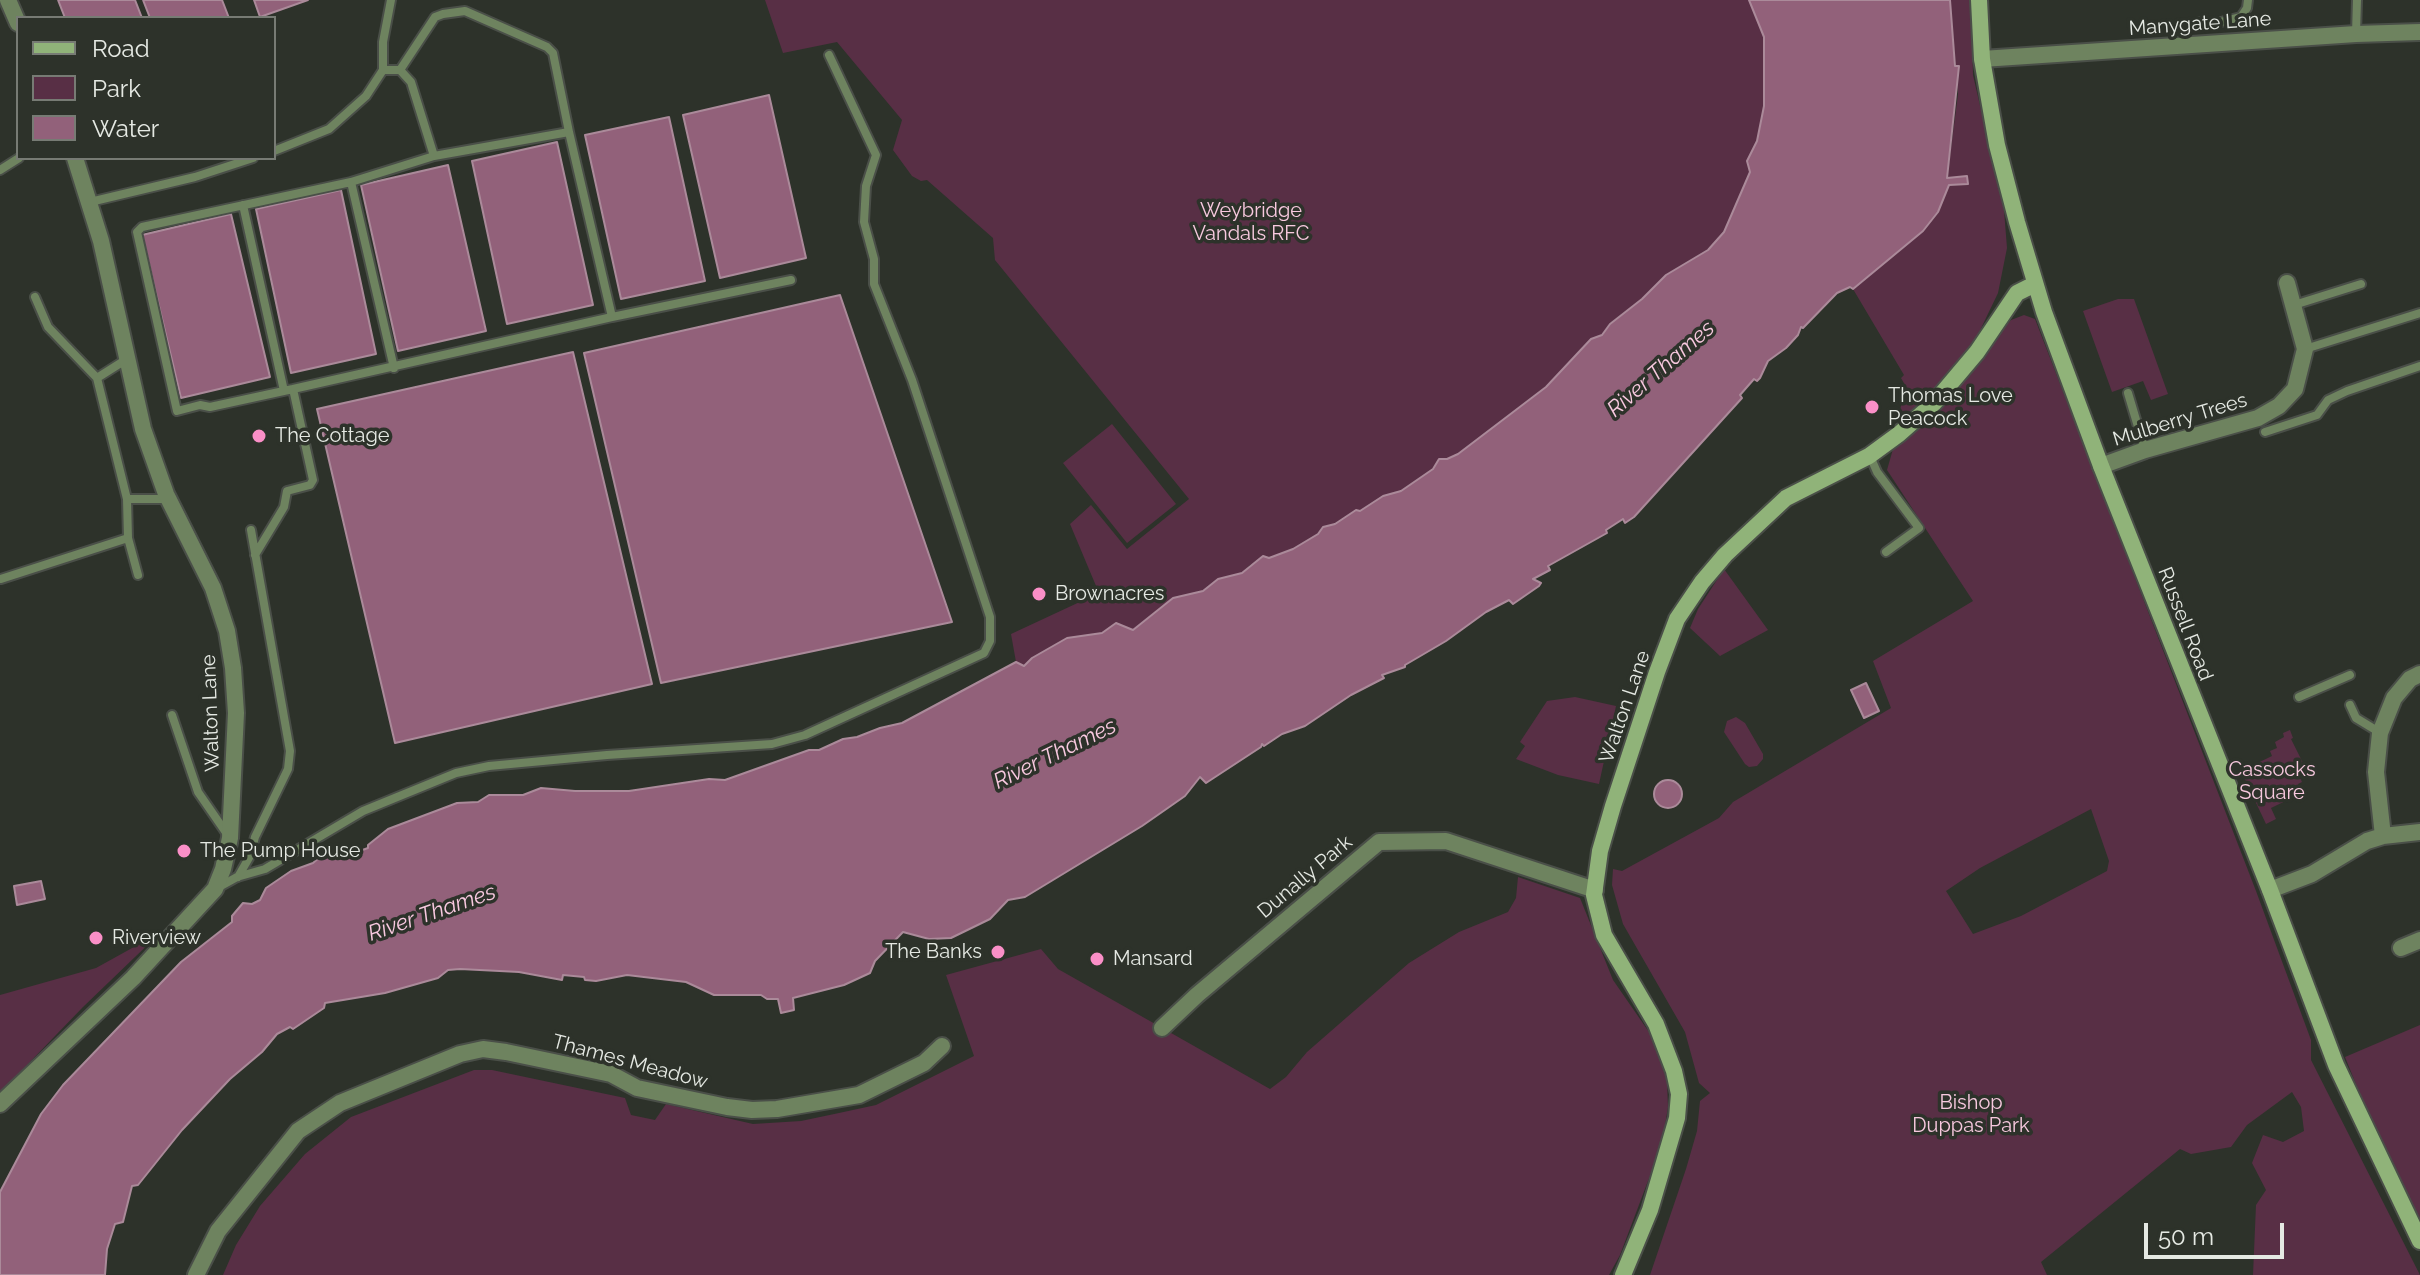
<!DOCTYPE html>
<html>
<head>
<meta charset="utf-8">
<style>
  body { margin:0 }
  #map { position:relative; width:2420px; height:1275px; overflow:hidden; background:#2d322a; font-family:Raleway,sans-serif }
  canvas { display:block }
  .legend { position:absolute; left:16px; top:16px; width:260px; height:144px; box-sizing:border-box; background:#2d322a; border:2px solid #777b74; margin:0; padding:10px 14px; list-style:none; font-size:24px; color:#e5e9e3 }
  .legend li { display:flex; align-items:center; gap:16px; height:40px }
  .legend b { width:40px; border:2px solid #777b74 }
  .scale { position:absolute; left:2144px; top:1223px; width:140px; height:36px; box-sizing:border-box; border:4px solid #e5e9e3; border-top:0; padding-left:10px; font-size:24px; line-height:28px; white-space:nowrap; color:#e5e9e3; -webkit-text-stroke:6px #2d322a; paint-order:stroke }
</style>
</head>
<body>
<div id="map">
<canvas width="2420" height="1275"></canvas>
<ul class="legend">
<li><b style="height:10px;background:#90b379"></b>Road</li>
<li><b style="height:22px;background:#582f45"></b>Park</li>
<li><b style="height:22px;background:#92617a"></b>Water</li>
</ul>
<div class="scale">50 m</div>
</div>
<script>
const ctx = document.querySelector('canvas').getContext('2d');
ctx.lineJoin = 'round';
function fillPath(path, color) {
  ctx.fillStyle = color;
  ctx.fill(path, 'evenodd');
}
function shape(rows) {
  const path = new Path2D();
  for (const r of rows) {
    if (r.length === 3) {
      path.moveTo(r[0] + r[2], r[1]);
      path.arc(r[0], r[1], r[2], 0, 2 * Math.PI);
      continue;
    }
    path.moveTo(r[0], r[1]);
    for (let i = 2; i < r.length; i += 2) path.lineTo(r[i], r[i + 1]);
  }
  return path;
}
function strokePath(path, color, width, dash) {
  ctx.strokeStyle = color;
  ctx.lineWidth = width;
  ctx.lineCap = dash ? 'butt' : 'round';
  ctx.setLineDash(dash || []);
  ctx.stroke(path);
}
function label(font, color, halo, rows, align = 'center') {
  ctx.font = font + ' Raleway,sans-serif';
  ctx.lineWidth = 7;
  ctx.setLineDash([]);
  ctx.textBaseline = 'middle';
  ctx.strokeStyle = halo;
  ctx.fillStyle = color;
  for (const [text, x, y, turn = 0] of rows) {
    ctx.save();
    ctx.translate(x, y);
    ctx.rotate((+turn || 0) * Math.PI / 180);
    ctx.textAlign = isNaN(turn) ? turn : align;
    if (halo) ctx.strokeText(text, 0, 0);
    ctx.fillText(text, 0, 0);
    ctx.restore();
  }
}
const green = shape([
  [765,0,1749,0,1764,37,1764,106,1757,142,1747,161,1750,172,1724,232,1708,250,1666,275,1642,299,1610,323,1602,335,1591,339,1546,387,1498,425,1458,454,1447,459,1439,459,1433,469,1401,491,1383,496,1359,512,1356,510,1335,524,1323,527,1318,534,1293,549,1250,565,1242,573,1218,579,1203,591,1173,598,1133,631,1116,624,1102,633,1067,638,1033,658,1024,667,1016,662,1011,634,1099,593,1070,524,1091,505,1127,549,1189,499,995,260,993,238,927,180,921,181,912,176,893,150,902,120,837,42,783,53],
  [1950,0,1971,0,1973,75,2004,210,2007,248,1998,293,1973,345,1912,414,1899,416,1905,385,1901,378,1904,375,1853,289,1923,231,1938,212,1949,185,1947,179,1958,94],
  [2118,299,2134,299,2168,394,2151,400,2143,381,2112,392,2083,311],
  [2024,315,2035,319,2256,891,2311,1040,2311,1060,2420,1275,2253,1275,2256,1205,2266,1190,2252,1163,2263,1135,2283,1142,2304,1131,2301,1107,2292,1092,2247,1125,2231,1147,2191,1154,2180,1149,2041,1262,2047,1275,1650,1275,1686,1169,1697,1131,1700,1101,1710,1093,1699,1083,1685,1032,1623,924,1612,885,1613,869,1622,871,1719,818,1733,802,1891,708,1873,661,1973,601,1887,470,1893,449,1937,409,1976,366,1999,332,2011,320],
  [2091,809,2109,861,2107,871,2021,916,1973,934,1946,891,1980,868],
  [1112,424,1176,504,1127,543,1063,463],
  [1724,569,1768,630,1720,656,1690,628,1698,609],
  [1575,697,1616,706,1599,784,1558,775,1516,759,1525,746,1520,742,1547,701],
  [1736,717,1745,723,1763,754,1763,759,1757,766,1749,767,1745,764,1724,732,1727,721],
  [2290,730,2293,738,2291,739,2303,763,2295,767,2302,782,2298,784,2302,793,2271,808,2276,819,2266,824,2241,771,2272,756,2270,751,2277,748,2275,742,2284,737,2283,733],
  [1518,877,1580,898,1613,980,1649,1032,1667,1079,1668,1107,1662,1144,1620,1255,1609,1275,223,1275,236,1245,260,1206,305,1154,351,1117,474,1070,492,1070,625,1098,631,1115,655,1120,666,1104,753,1124,801,1121,839,1113,876,1105,974,1056,946,975,1041,949,1058,969,1270,1089,1286,1077,1307,1052,1409,963,1459,932,1508,912,1516,898],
  [161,932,83,1007,0,1093,0,995,96,968],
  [2420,1025,2420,1220,2368,1114,2345,1057]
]);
const water = shape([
  [58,0,135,0,142,18,65,18,58,0],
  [143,0,222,0,229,18,150,18,143,0],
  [254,0,308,0,260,17,254,0],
  [1749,0,1950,0,1955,66,1959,66,1947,178,1967,176,1968,184,1949,185,1938,212,1923,231,1853,289,1850,287,1837,293,1803,328,1801,327,1798,335,1786,348,1768,361,1760,378,1757,381,1754,379,1740,395,1742,398,1634,517,1625,523,1623,519,1606,530,1607,533,1548,566,1550,570,1533,579,1541,583,1539,586,1513,604,1509,600,1486,612,1446,641,1405,665,1405,667,1382,675,1384,678,1351,695,1305,726,1282,734,1264,746,1262,744,1261,747,1206,783,1200,777,1185,796,1142,826,1025,897,1008,900,990,919,951,938,929,939,903,932,875,961,870,973,844,985,793,998,794,1010,781,1013,778,999,767,999,761,995,714,995,686,982,627,975,596,981,585,980,584,977,563,975,562,980,519,972,460,969,448,970,438,978,385,993,325,1003,324,1008,293,1029,290,1027,277,1034,262,1052,230,1079,182,1130,138,1185,132,1186,123,1222,115,1224,107,1249,105,1275,0,1275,0,1192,41,1114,63,1085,181,962,232,922,232,916,243,903,252,904,260,900,266,888,291,871,313,863,327,851,338,848,339,853,351,851,354,853,368,848,368,845,388,829,457,803,478,802,489,795,523,795,541,788,575,791,629,791,709,779,725,780,809,750,819,750,843,739,857,737,880,728,902,723,1016,662,1024,666,1032,658,1067,638,1102,633,1116,623,1133,630,1173,598,1203,591,1218,579,1242,573,1263,556,1269,558,1293,549,1318,534,1323,527,1335,524,1356,510,1360,511,1383,496,1401,491,1433,469,1439,459,1447,459,1458,454,1546,387,1591,339,1602,335,1610,324,1642,299,1666,275,1708,250,1724,232,1750,172,1747,161,1757,141,1764,106,1764,37,1749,0],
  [769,95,806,258,720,278,683,115,769,95],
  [669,117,705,281,621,299,585,135,669,117],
  [557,142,593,305,507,324,472,161,557,142],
  [448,165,486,331,398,351,361,185,448,165],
  [341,190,376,354,291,373,256,209,341,190],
  [231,214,270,377,181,398,142,235,231,214],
  [840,295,952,622,661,683,584,353,840,295],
  [573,352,652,684,395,743,317,409,573,352],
  [1866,683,1879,711,1864,718,1851,690,1866,683],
  [1668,794,14],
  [41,881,45,899,17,905,14,886,41,881]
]);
const service = shape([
  [2199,22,2221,22,2241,17,2247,8,2248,0],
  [2356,34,2357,0],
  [383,70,400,70,411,82,434,156,569,132,612,317,791,280],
  [400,70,435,17,443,14,465,11,547,47,553,53,569,132],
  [274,151,329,129,366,96,383,70,383,42,391,0],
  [0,170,19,158],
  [90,202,195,177,253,158],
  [243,205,284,391],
  [35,297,48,327,97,378,127,359],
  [2294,305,2361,284],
  [2305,349,2420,313],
  [394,368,351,182,434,156],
  [97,378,127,499,168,499],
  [293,389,210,407,200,405,177,411,137,232,142,227,351,182],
  [2128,393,2145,450],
  [2265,432,2317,415,2328,400,2347,391,2420,366],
  [1870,456,1877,472,1919,528,1886,552],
  [127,499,128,538,138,575],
  [255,555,284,507,287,491,310,485,313,480,293,389,612,317],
  [1,579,128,538],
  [2299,697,2350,675],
  [2350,705,2356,718,2379,732],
  [172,715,198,792,227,834],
  [238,877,250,856,255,837,288,769,290,751,251,530],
  [219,887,237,877,265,869,363,811,456,773,489,766,607,755,772,744,805,735,984,653,990,641,990,617,912,380,874,284,874,259,864,222,866,186,876,155,829,55]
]);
const minor = shape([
  [8,0,18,23],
  [2101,466,2145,450,2258,418,2279,406,2295,389,2305,349,2287,283],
  [2383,836,2376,772,2380,733,2394,698,2410,679,2420,674],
  [2270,890,2312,874,2367,841,2383,836,2420,832],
  [2401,948,2420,940],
  [1162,1028,1197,995,1379,842,1446,841,1595,890],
  [0,1104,133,978,215,889,223,869,230,838,236,713,233,668,227,631,213,588,166,494,143,429,101,241,75,158],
  [196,1275,218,1231,298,1131,340,1103,460,1054,483,1049,506,1052,611,1074,637,1088,727,1107,752,1110,777,1109,859,1095,924,1063,942,1046]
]);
const tertiary = shape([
  [1982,59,2356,34,2420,32]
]);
const secondary = shape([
  [1979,0,1982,59,1997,145,2017,222,2044,312,2101,466,2270,890,2336,1065,2420,1241],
  [1623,1275,1650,1210,1677,1118,1679,1094,1674,1071,1656,1024,1604,935,1594,895,1600,851,1613,806,1657,672,1677,619,1702,582,1725,555,1786,498,1869,456,1899,434,1934,403,1977,352,2017,293,2035,284]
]);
const markers = [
  [1872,407,8,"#fa8fc7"],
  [259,436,8,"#fa8fc7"],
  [1039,594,8,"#fa8fc7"],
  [184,851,8,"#fa8fc7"],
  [96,938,8,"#fa8fc7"],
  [998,952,8,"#fa8fc7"],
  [1097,959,8,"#fa8fc7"]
];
const streetNames = [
  ["Manygate Lane",2200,24,-4],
  ["Mulberry Trees",2180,420,-17],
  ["Russell Road",2185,624,69],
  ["Walton Lane",1625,707,-71],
  ["Walton Lane",211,713,-92],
  ["Dunally Park",1305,877,-40],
  ["Thames Meadow",630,1062,15]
];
const parkNames = [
  ["Weybridge",1251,211],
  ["Vandals RFC",1251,234],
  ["Cassocks",2272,770],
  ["Square",2272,793],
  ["Bishop",1971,1103],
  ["Duppas Park",1971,1126]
];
const poiNames = [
  ["Thomas Love",1888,396],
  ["Peacock",1888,419],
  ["The Cottage",275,436],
  ["Brownacres",1055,594],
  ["The Pump House",200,851],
  ["Riverview",112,938],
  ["The Banks",982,952,"right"],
  ["Mansard",1113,959]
];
const waterNames = [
  ["River Thames",1661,369,-41],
  ["River Thames",1055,754,-26],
  ["River Thames",432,913,-19]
];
fillPath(green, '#582f45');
fillPath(water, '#92617a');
strokePath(water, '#ab8a9a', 2);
strokePath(service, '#4a4f48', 12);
strokePath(minor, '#4a4f48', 20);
strokePath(tertiary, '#4a4f48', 20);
strokePath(secondary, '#4a4f48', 20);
strokePath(service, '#6e835f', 8);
strokePath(minor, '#6e835f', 16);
strokePath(tertiary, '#6e835f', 16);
strokePath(secondary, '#90b379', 16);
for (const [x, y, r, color] of markers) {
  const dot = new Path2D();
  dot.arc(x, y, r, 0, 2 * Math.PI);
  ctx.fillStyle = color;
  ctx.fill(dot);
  strokePath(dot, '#2d322a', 3);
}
label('20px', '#e5e9e3', '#2d322a', streetNames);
label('20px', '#f8c9df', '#2d322a', parkNames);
label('20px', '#e5e9e3', '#2d322a', poiNames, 'left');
label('italic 22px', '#f9c9e0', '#2d322a', waterNames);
</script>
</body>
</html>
